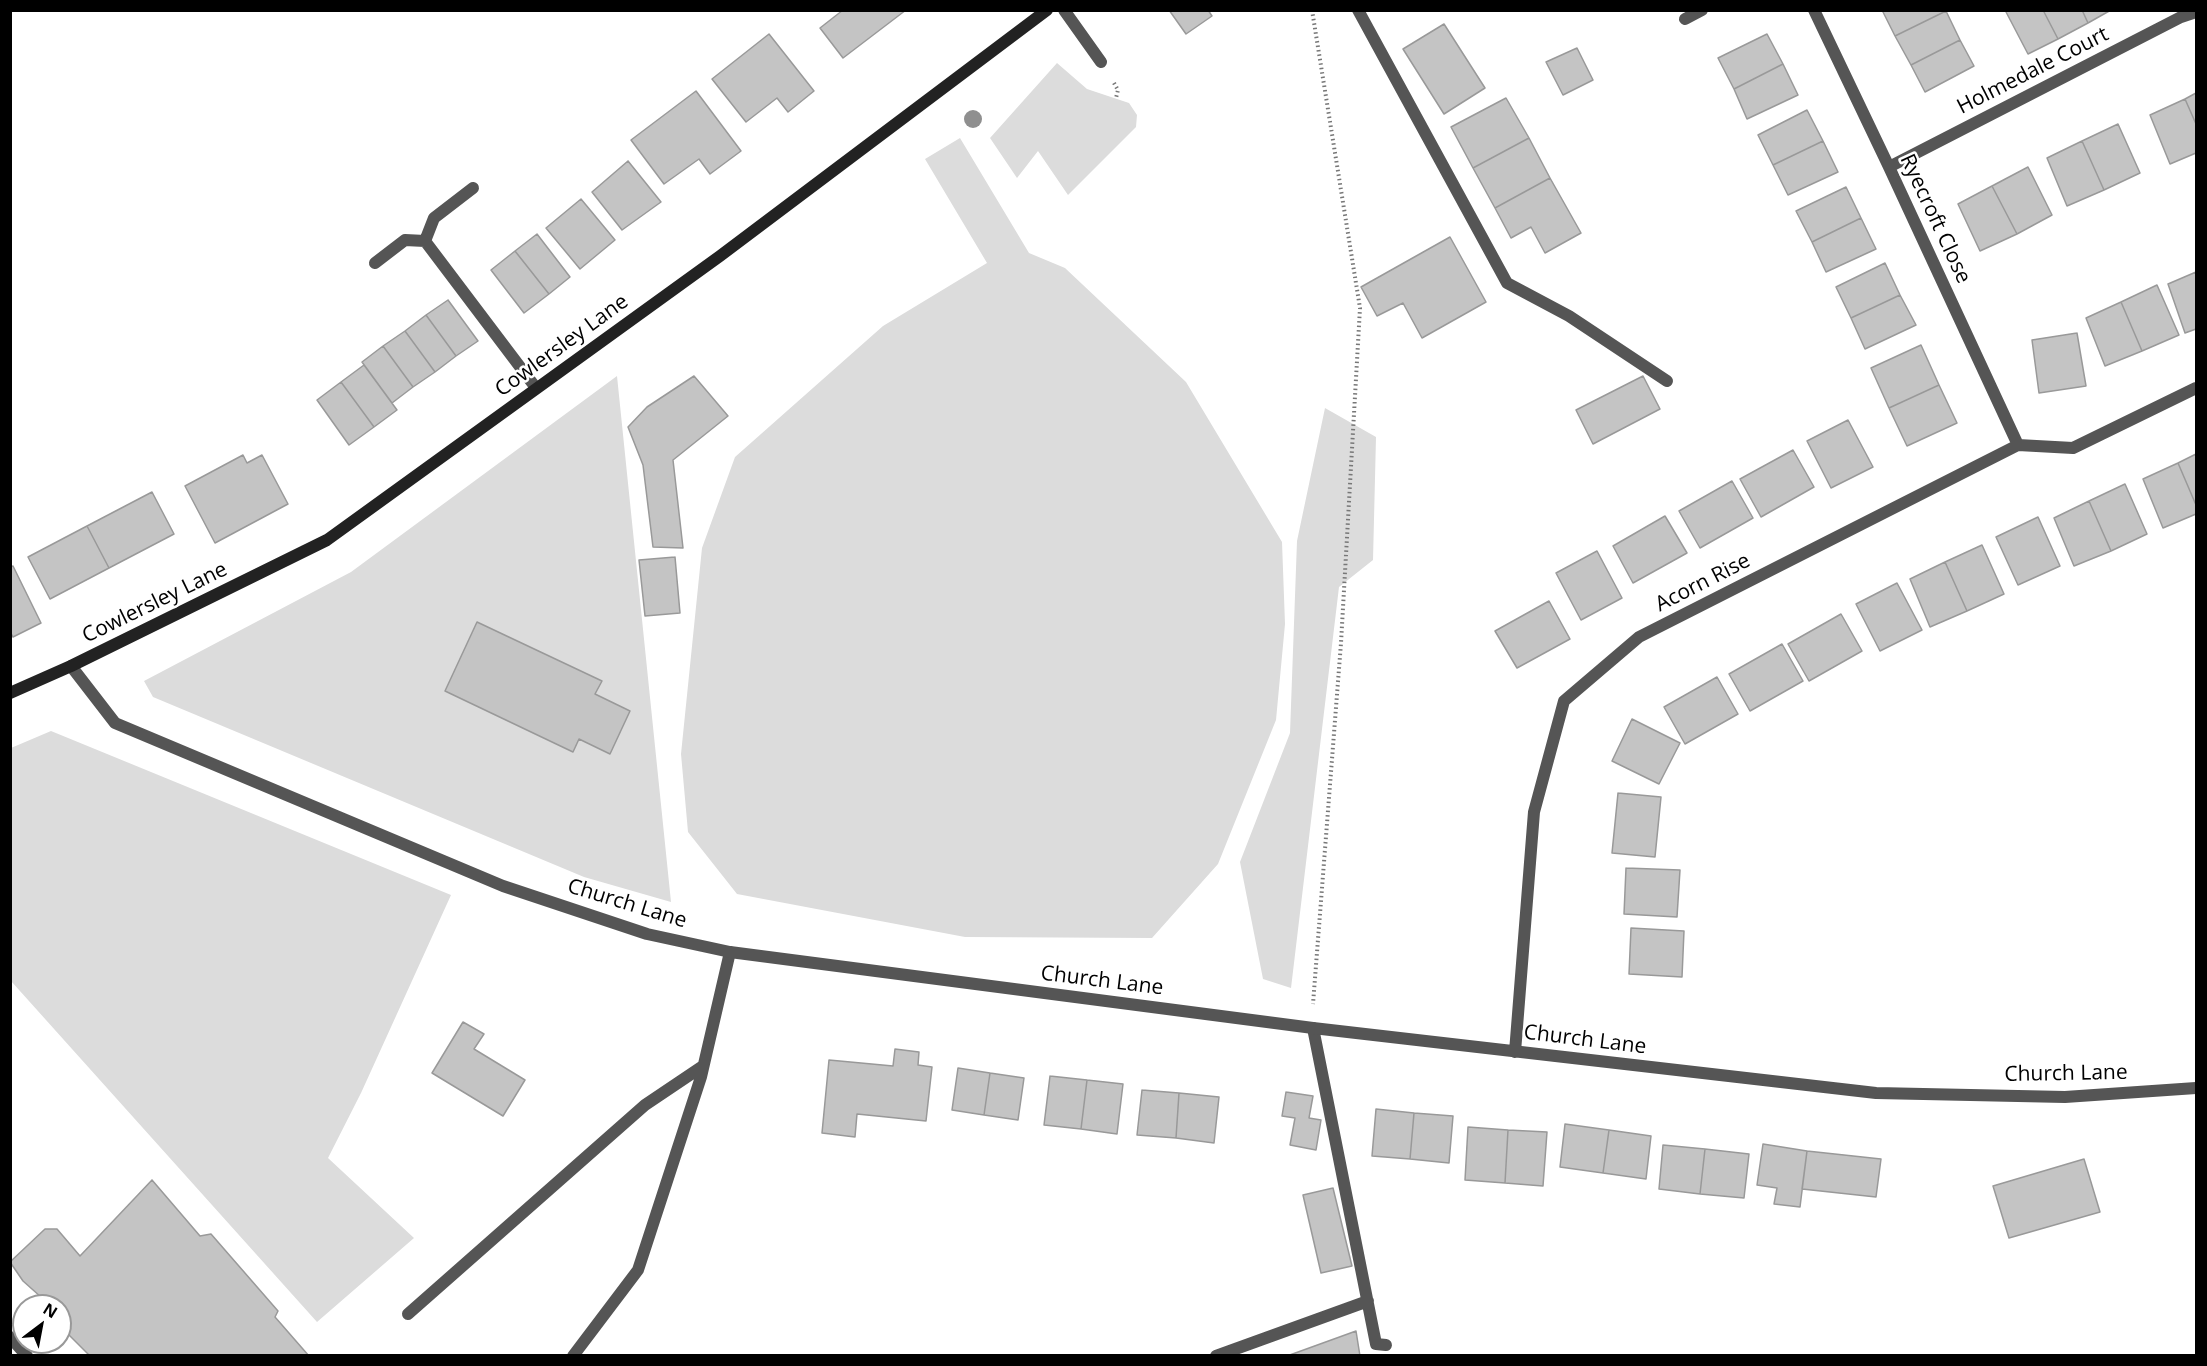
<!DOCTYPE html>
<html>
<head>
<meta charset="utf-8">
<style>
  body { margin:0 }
  #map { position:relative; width:2207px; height:1366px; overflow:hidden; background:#fff; font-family:"Open Sans",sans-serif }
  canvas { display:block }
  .frame { position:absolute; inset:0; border:12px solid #000; pointer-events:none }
  .north { position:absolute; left:12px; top:1294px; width:60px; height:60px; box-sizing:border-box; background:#fff; border:2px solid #999; border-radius:50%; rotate:32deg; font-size:16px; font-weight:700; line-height:24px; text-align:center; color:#000 }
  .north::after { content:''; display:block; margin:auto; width:21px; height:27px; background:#000; clip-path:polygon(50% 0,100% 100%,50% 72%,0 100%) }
</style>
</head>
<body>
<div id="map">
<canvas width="2207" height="1366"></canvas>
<div class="frame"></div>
<div class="north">N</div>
</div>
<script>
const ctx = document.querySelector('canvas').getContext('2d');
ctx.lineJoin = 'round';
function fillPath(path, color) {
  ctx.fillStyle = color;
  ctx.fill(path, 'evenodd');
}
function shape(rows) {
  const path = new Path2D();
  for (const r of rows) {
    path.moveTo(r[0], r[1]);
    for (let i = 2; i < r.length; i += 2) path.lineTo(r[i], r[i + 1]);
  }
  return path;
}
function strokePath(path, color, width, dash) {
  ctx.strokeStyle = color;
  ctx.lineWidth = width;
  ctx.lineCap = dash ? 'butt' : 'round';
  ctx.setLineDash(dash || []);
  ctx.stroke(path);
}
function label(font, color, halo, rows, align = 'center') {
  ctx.font = font + ' "Open Sans",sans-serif';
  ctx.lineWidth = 5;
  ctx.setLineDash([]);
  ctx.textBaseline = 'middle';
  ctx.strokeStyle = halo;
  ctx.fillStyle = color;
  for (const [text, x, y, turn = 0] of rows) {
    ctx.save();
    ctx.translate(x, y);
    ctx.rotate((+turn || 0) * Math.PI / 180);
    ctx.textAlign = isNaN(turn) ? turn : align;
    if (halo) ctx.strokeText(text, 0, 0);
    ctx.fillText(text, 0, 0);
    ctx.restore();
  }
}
const green = shape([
  [1057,63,1087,89,1129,103,1137,115,1136,127,1068,195,1038,151,1017,178,990,138],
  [960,138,1029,253,1065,268,1186,382,1282,542,1285,624,1276,720,1218,864,1152,938,965,937,737,894,688,832,681,754,702,548,735,457,883,326,987,263,925,159],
  [617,376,671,902,584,877,153,697,144,681,351,572],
  [1325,408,1376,437,1373,560,1339,587,1291,988,1263,979,1240,862,1290,733,1297,541],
  [51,731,451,895,361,1093,328,1158,414,1238,317,1322,11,981,11,748]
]);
const building = shape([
  [843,10,906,10,843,58,820,28,843,10],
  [1169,10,1208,10,1212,16,1186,34,1169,10],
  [1882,10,1946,10,1946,11,1895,36,1882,10],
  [2005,10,2043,10,2058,39,2028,54,2005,10],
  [2043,10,2082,10,2088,23,2058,39,2043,10],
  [2082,10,2111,10,2088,23,2082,10],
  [1946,11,1960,40,1911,65,1895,36,1946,11],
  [1444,24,1485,88,1444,114,1403,49,1444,24],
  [769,34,814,91,788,112,777,98,746,122,712,79,769,34],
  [1767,34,1783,64,1734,89,1718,58,1767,34],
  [1960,40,1974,66,1925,92,1911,65,1960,40],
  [1577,48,1593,80,1563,95,1546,62,1577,48],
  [1783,64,1798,95,1747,119,1734,89,1783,64],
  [696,91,741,151,710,174,699,159,664,184,631,140,696,91],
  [2196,93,2196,124,2185,99,2196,93],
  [1506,98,1529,138,1473,168,1451,127,1506,98],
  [2185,99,2196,124,2196,153,2170,164,2150,115,2185,99],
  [1807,110,1823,141,1773,165,1758,135,1807,110],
  [2118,124,2140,173,2104,190,2082,141,2118,124],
  [1529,138,1550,178,1495,208,1473,168,1529,138],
  [1823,141,1838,172,1788,195,1773,165,1823,141],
  [2082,141,2104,190,2067,206,2047,158,2082,141],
  [628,161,661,202,622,230,592,192,628,161],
  [2028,167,2052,215,2017,234,1992,186,2028,167],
  [1550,178,1581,233,1545,253,1531,227,1511,238,1495,208,1550,178],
  [1992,186,2017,234,1980,251,1958,204,1992,186],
  [1846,187,1861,218,1812,242,1796,211,1846,187],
  [581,199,615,240,580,269,546,228,581,199],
  [1861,218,1876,249,1826,272,1812,242,1861,218],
  [537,234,570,277,549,294,515,251,537,234],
  [1450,237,1486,302,1422,338,1403,303,1377,316,1361,287,1450,237],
  [515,251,549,294,524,313,491,270,515,251],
  [1885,263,1900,295,1851,318,1836,287,1885,263],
  [2196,272,2196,329,2185,333,2168,284,2196,272],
  [2157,285,2179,335,2142,351,2121,302,2157,285],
  [1900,295,1916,325,1865,349,1851,318,1900,295],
  [448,300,478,341,456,356,426,315,448,300],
  [2121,302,2142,351,2105,366,2086,318,2121,302],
  [426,315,456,356,435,372,405,331,426,315],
  [405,331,435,372,413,387,383,346,405,331],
  [2077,333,2086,386,2039,393,2032,340,2077,333],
  [1921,345,1939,385,1889,408,1871,368,1921,345],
  [383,346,413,387,392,403,362,362,383,346],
  [364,365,397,410,374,427,341,382,364,365],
  [694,376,728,416,673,460,683,548,653,547,643,465,628,427,647,407,694,376],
  [1643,376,1660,409,1593,444,1576,410,1643,376],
  [341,382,374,427,349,445,317,400,341,382],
  [1939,385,1957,423,1907,446,1889,408,1939,385],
  [1848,420,1873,467,1831,488,1807,441,1848,420],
  [1793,450,1814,487,1761,517,1740,479,1793,450],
  [2196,454,2196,505,2178,463,2196,454],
  [243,455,247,463,262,455,288,504,215,543,185,486,243,455],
  [2178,463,2196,505,2196,514,2163,528,2143,479,2178,463],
  [1732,481,1753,518,1700,548,1679,511,1732,481],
  [2125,484,2147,534,2111,551,2089,501,2125,484],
  [152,492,174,534,109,568,87,526,152,492],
  [2089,501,2111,551,2074,566,2054,518,2089,501],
  [1665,516,1687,553,1633,583,1613,546,1665,516],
  [2038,517,2060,566,2018,585,1996,537,2038,517],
  [87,526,109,568,50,599,28,557,87,526],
  [1982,545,2004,594,1967,611,1945,562,1982,545],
  [1597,551,1622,598,1581,620,1556,573,1597,551],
  [675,557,680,613,645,616,639,560,675,557],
  [1945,562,1967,611,1930,627,1910,579,1945,562],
  [13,566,41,623,13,637,10,632,10,567,13,566],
  [1897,583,1922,630,1880,651,1856,604,1897,583],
  [1549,601,1570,639,1517,668,1495,631,1549,601],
  [1841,614,1862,651,1809,681,1788,644,1841,614],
  [477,622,602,681,595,694,630,711,610,754,579,739,573,752,445,691,477,622],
  [1782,644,1803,681,1750,711,1729,674,1782,644],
  [1717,677,1738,714,1685,744,1664,707,1717,677],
  [1632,719,1680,743,1659,784,1612,761,1632,719],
  [1618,793,1661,797,1655,857,1612,853,1618,793],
  [1626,868,1680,870,1677,917,1624,914,1626,868],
  [1631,928,1684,931,1682,977,1629,974,1631,928],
  [463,1022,484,1034,474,1049,525,1080,503,1116,432,1073,463,1022],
  [895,1049,919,1052,918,1065,932,1067,926,1121,857,1114,855,1137,822,1133,829,1060,893,1066,895,1049],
  [958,1068,990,1073,984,1115,952,1110,958,1068],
  [990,1073,1024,1078,1018,1120,984,1115,990,1073],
  [1050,1076,1087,1080,1081,1129,1044,1125,1050,1076],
  [1087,1080,1123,1084,1117,1134,1081,1129,1087,1080],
  [1142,1090,1179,1093,1176,1138,1137,1135,1142,1090],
  [1286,1092,1313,1096,1309,1118,1321,1120,1316,1150,1290,1145,1295,1118,1282,1116,1286,1092],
  [1179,1093,1219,1097,1214,1143,1176,1138,1179,1093],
  [1376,1109,1414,1113,1410,1159,1372,1156,1376,1109],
  [1414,1113,1453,1116,1449,1163,1410,1159,1414,1113],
  [1565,1124,1609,1130,1603,1173,1560,1167,1565,1124],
  [1468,1127,1508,1130,1505,1183,1465,1180,1468,1127],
  [1508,1130,1547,1132,1543,1186,1505,1183,1508,1130],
  [1609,1130,1651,1136,1646,1179,1603,1173,1609,1130],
  [1763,1144,1807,1151,1800,1207,1774,1204,1777,1188,1757,1185,1763,1144],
  [1663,1145,1705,1149,1700,1194,1659,1189,1663,1145],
  [1705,1149,1749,1154,1744,1198,1700,1194,1705,1149],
  [1807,1151,1881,1159,1876,1197,1802,1189,1807,1151],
  [2084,1159,2100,1212,2009,1238,1993,1186,2084,1159],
  [152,1180,200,1236,211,1234,278,1311,275,1317,309,1356,90,1356,60,1326,60,1306,51,1306,23,1281,10,1262,45,1229,57,1229,80,1256,152,1180],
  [1333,1188,1352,1266,1321,1273,1303,1195,1333,1188],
  [1356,1331,1360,1356,1287,1356,1356,1331]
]);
const path = shape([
  [1312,10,1360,308,1341,643,1313,1004],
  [1114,83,1118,90,1116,98]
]);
const lane = shape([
  [1064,10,1101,62],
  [425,241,536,388],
  [425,241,434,218,473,188],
  [375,263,405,240,425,241],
  [1313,1028,1376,1344,1386,1345],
  [408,1314,645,1105,703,1066],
  [10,1337,27,1356],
  [573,1356,638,1270,701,1077,730,952],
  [1216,1356,1368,1301]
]);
const street = shape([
  [1358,10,1507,283,1569,316,1667,381],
  [1814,10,1889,167,2018,445],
  [1685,19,1702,10],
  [1889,167,2181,17,2196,12],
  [71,666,115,723,503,886,647,934,730,952,1313,1028,1876,1093,2065,1097,2196,1088],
  [1515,1052,1534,812,1564,701,1639,637,2018,445,2073,448,2196,388]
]);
const secondary = shape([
  [10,693,71,666,327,540,720,256,1047,10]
]);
const trees = [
  [973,119]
];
const streetNames = [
  ["Holmedale Court",2033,71,-27],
  ["Ryecroft Close",1935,219,65],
  ["Cowlersley Lane",562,346,-36],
  ["Acorn Rise",1703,583,-27],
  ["Cowlersley Lane",155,603,-26],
  ["Church Lane",627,904,17],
  ["Church Lane",1102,981,7],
  ["Church Lane",1585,1040,7],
  ["Church Lane",2066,1074,-1]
];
fillPath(green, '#dcdcdc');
fillPath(building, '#c4c4c4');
strokePath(building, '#999', 1.5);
strokePath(path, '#777', 4, [1.5, 3]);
strokePath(lane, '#555', 12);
strokePath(street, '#555', 12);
strokePath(secondary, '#222', 12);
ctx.fillStyle = '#8f8f8f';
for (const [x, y] of trees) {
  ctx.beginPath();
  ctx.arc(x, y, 9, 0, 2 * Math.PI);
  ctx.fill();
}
label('21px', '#000', '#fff', streetNames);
</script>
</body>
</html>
